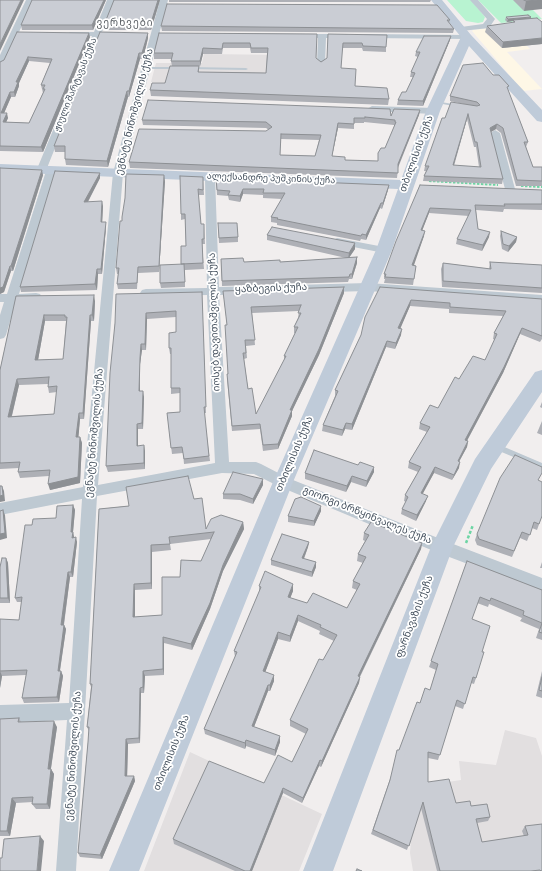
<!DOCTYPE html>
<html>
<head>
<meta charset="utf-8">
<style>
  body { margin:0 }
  canvas { display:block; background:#f1eeee }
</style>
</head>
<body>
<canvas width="542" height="871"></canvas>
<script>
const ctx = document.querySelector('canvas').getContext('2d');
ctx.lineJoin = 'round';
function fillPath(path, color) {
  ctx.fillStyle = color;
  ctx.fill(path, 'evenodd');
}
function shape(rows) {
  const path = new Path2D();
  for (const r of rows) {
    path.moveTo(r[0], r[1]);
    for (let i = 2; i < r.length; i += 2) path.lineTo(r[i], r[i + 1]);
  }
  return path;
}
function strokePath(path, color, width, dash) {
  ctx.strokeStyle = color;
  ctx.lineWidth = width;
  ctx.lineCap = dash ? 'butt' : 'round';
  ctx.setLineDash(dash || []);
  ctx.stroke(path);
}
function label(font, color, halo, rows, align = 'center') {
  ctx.font = font + ' "Source Sans 3","Noto Sans Georgian",sans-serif';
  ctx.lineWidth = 3.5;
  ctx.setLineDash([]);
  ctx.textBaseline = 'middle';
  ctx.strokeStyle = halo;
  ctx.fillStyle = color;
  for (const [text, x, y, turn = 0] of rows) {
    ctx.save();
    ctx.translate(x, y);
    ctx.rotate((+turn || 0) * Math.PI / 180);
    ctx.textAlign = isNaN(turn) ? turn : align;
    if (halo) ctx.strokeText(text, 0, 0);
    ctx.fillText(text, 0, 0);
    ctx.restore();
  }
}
const commercial = shape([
  [508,26,530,49,507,52,542,89,523,91,472,31,473,30]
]);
const education = shape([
  [204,54,286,55,285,76,164,84,164,82,151,82,156,63,202,63],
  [505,730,536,738,542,756,542,871,413,871,410,853,415,787,461,780,459,761,496,765],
  [190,752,322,814,299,871,144,871]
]);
const green = shape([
  [447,0,471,0,485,17,483,22,478,23,466,21],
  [478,0,523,0,542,19,501,23]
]);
const pathFar1 = shape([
  [429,181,498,185],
  [521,186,542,187]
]);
const path = shape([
  [466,543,473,525]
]);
const service = shape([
  [144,67,178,67,180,68,178,69,146,69,144,68,144,67],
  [188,67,246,68,248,69,246,70,190,69,188,68,188,67],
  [435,101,459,105,461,106,459,107,437,103,435,102,435,101],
  [495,443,542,463,542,469,492,448,491,446,492,444,495,443]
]);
const minor = shape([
  [26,0,34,0,4,64,0,67,0,55,26,0],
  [107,0,115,0,102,32,119,32,123,34,119,36,100,36,47,168,55,168,56,170,19,294,36,293,40,294,42,297,40,300,36,301,16,301,6,335,4,338,0,339,0,315,4,302,0,302,0,294,7,294,46,171,42,172,37,169,92,36,70,36,66,34,70,32,94,32,107,0],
  [160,0,168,0,123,173,98,485,215,463,207,295,146,297,142,296,140,293,142,290,146,289,207,288,205,177,210,174,215,177,219,287,368,283,542,295,542,303,368,291,219,295,229,462,256,462,261,464,288,478,448,542,542,578,542,592,436,552,278,486,254,474,222,473,97,496,76,871,56,871,67,720,0,723,0,705,69,703,82,499,0,515,0,503,83,487,113,173,160,0],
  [470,0,478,0,495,19,489,28,461,31,457,29,461,27,483,24,487,19,470,0],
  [295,34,347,34,351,36,347,38,326,38,325,63,321,66,317,63,318,38,298,38,294,36,295,34],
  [365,34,467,35,471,37,467,39,368,38,364,36,365,34],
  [372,106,433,108,438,111,433,114,369,111,367,109,372,106],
  [495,130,500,133,515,189,514,191,506,191,505,189,490,133,495,130],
  [337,238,384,247,390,250,384,253,333,243,331,241,337,238]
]);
const secondary = shape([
  [431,0,442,0,471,35,542,110,542,122,537,121,469,46,440,111,392,250,293,482,139,871,109,871,273,482,376,250,398,189,0,172,0,164,401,180,426,111,461,37,431,0],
  [542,370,542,392,491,469,453,547,333,871,303,871,431,547,475,459,535,372,542,370]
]);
const wall = shape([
  [106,0,93,30,22,30,21,25],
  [114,0,160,0,151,30,104,30,104,25],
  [169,0,431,0,430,2,169,2],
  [513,0,542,0,524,11],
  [506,17,531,17,530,19,542,22,542,44,502,48,485,32,487,26,513,23,513,21,507,22,505,20],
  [450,20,449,23,454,29,453,33,162,31,161,26],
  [148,33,148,38,143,59,140,59,129,97,128,97,108,167,66,165,65,159,65,152,55,152,54,146],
  [159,33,317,34,316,58,321,62,327,58,328,34,386,47,386,52,363,51,362,48,342,48,341,68,355,86,389,99,388,105,151,96,150,90,165,83,172,66,171,61,172,59,154,59,154,53],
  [223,48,250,48,251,53,267,53,266,73,199,72,199,66,200,66,203,54,222,54],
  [90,37,43,152,0,151,0,62],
  [29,61,50,63,41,85,43,93,29,123,6,122,8,118,4,113,11,97,15,97,19,86,19,83],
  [450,40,423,106,397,105,398,100,406,92,413,77,410,77,411,72,418,57,415,56,416,52],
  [493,75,508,90,528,142,526,147,533,167,542,167,542,186,516,186,501,133,496,129,491,132,503,179,502,184,423,181,424,176,426,171,424,171,425,166,445,118,472,106,450,101,450,96],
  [467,119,474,147,476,147,479,167,454,166],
  [420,110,419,115,398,168,397,178,130,168,129,162,266,131,269,130,266,128,143,125,142,120,391,116],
  [364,122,394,125,394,127,385,148,378,153,378,161,345,160,332,156,338,128,354,129,354,123,364,123],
  [281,139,319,140,315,156,280,155],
  [0,168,43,175,13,271,11,271,4,292,0,294],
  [100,173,100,178,88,202,103,206,102,222,106,227,102,274,98,274,97,290,21,292,20,287],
  [203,177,204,195,198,195,201,224,204,224,205,244,202,244,204,269,185,270,185,287,161,288,160,283,181,264,186,246,185,219,181,220,181,214],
  [216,178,389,185,388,190,382,209,380,208,366,240,361,239,360,241,277,225,277,223,271,222,271,217,282,199,263,198,263,195,243,194,240,202,229,200,228,196,217,195],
  [165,181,159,272,138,273,137,289,118,289,117,284,118,274,117,274,116,268,122,221],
  [420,185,542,190,542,210,504,209,503,212,476,210,478,229,489,237,482,251,456,244,457,239,469,216,429,213,422,231,424,236,413,265,416,266,413,285,384,283,385,279,384,279,384,274],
  [218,223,238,237,238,242,219,243],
  [501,231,517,237,516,242,508,252,502,249,500,236],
  [267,235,355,249,349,258,357,257,357,263,352,279,349,279,348,282,222,286,221,259,244,262,280,262,346,258,267,240],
  [490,262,542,265,542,293,442,287,441,269,443,263,489,269],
  [344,287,344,293,319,355,292,411,292,416,278,449,263,451,260,429,232,431,227,379,228,374,227,325,223,291],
  [299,311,298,318,294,327,294,333,295,333,284,356,284,360,256,414,248,389,244,359,247,358,246,346,255,345,252,313],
  [380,287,542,299,542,339,540,342,520,334,503,373,467,441,468,441,467,447,459,462,459,468,452,480,434,473,422,493,426,501,416,521,401,514,402,509,406,502,404,501,405,495,418,472,408,468,409,462,427,432,419,429,420,423,438,408,459,379,485,360,495,340,493,339,494,333,503,316,449,313,449,309,410,306,400,328,401,335,395,349,386,347,352,430,345,429,342,436,322,431,323,425,335,396,335,390,361,335],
  [202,292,206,413,204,413,210,461,184,464,183,453,172,454,167,413,180,412,180,393,171,394,171,354,170,354,169,348,176,332,176,317,147,319,146,350,142,350,140,364,140,391,144,397,143,429,138,429,138,446,145,451,145,469,108,472,106,466,115,323],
  [16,296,95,301,94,321,91,321,84,419,80,419,78,437,80,437,82,443,80,483,50,490,49,476,20,478,18,472,19,468,0,469,0,370],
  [45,321,66,321,63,359,38,360],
  [48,384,48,387,49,393,57,392,54,414,12,416,19,385],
  [542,402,542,408,540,407],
  [542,421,542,435,537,433],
  [374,472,366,487,351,482,346,492,305,479,305,473],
  [263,479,263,485,253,504,240,500,223,499,223,494],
  [539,481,542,516,537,530,532,528,527,541,520,538,512,557,477,545,475,540,477,534],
  [194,499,206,529,243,522,244,529,223,571,210,609,192,650,164,643,164,675,145,676,144,693,141,693,140,743,128,744,127,776,134,776,135,781,102,859,80,857,78,853,88,742,89,731,87,727,91,687,90,684,99,509],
  [211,539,201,561,162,615,135,617,135,590,152,589,152,552,171,550,170,544],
  [73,505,75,510,73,532,74,537,77,542,73,577,70,577,64,625,66,629,60,671,61,671,63,676,59,702,24,703,22,698,26,675,2,676,0,688,0,620,19,620,22,602,17,602,15,598,32,525,56,518],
  [321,506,321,511,314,526,288,522,288,516],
  [364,533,422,543,421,549,360,677,359,683,321,767,319,766,302,803,283,793,252,871,235,871,174,844,173,839,264,783,292,762,306,734,290,726,290,720,334,641,319,634,320,631,298,621,290,642,278,639,265,672,274,681,270,691,268,691,254,727,280,742,275,756,246,746,245,749,205,734,204,729,235,657,234,651,259,593,259,586,293,591,290,598,307,603,347,608,357,590,352,588,353,581,363,563,357,561,358,554,365,541,363,540],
  [309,542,308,547,304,559,316,562,316,567,312,577,271,565,271,560],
  [6,558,8,563,10,603,0,603,0,567],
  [467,561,542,590,542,640,536,638,539,629,520,621,522,618,489,604,488,607,477,603,472,619,482,652,476,678,474,684,471,683,463,709,455,706,438,760,428,758,428,782,456,803,471,806,490,817,488,821,477,823,482,842,524,836,522,831,525,826,542,871,437,871,421,808,407,850,371,834,389,782,399,750,420,703,430,690,436,670,429,667],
  [542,562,542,568,540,568],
  [542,671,542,698,536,696],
  [19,718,21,722,57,727,51,769,54,774,50,809,36,809,32,804,33,802,16,803,10,836,0,836,0,719]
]);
const shadedWall = shape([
  [21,0,24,0,0,51,0,44],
  [104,0,106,0,93,30,92,25],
  [158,0,160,0,151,30,150,26],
  [538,0,542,0,542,9,524,11,526,1],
  [531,17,530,20,513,20,513,21,507,22,508,19],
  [89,33,90,37,43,152,41,147],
  [148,33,148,38,143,59,142,53],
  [451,36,450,40,423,106,423,101],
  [542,38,542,44,502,48,503,42],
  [203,48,203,54,200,66,200,61],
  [139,53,140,59,129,97,129,91],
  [28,57,29,61,19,83,19,86,15,97,14,92,16,82],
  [127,91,128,97,108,167,107,161],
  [10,92,11,97,2,118,1,113],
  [420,110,419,115,397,169,398,164],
  [7,113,8,118,4,127,3,122],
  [468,114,467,119,452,171,453,165],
  [338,123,338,128,331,161,332,156],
  [497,124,496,129,489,133,490,128],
  [42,170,43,175,13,271,11,266],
  [100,173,100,178,85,207,84,202],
  [164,175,165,181,159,272,159,266],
  [389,185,388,190,382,209,383,203],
  [243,189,243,194,240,202,240,196],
  [102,201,103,206,102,227,101,222],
  [381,203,380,208,366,240,366,235],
  [430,208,429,213,420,236,421,230],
  [106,222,106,227,102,274,101,269],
  [425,231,424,236,412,271,412,265],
  [490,232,489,237,482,251,483,245],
  [517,237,516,242,508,252,509,246],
  [355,243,355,249,348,259,349,253],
  [357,257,357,263,352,279,352,274],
  [10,266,11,271,4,292,0,294,0,288],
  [97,269,98,274,97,290,95,284],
  [344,287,344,293,319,355,292,411,292,416,278,449,278,444,290,410],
  [94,295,95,301,94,321,92,315],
  [411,300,410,306,398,334,398,328],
  [146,313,147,319,146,350,145,344],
  [44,315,45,321,37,366,35,360],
  [90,315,91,321,84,419,83,413],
  [522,328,520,334,503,373,464,446,465,440],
  [402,329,401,335,395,349,396,343],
  [387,341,386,347,352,430,352,424],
  [141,344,142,350,140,364,140,397,139,391,140,358],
  [17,379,19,385,10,423,8,417],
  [143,391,144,397,143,429,142,423],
  [79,413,80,419,78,443,76,437],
  [346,423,345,429,342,436,343,430],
  [137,424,138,429,138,452,137,446],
  [80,437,82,443,80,483,50,490,48,484],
  [468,441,467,447,456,467,458,461],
  [144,445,145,451,145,469,144,463],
  [460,462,459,468,452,480,454,475],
  [374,467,374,472,366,487,367,481],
  [435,467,434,473,420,499,421,493],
  [352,476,351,482,346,492,347,486],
  [263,479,263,485,253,504,253,499],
  [2,486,4,491,5,501,0,502,0,496],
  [428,496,426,501,416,521,417,515],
  [73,505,75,510,73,532,74,537,74,543,71,532],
  [321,506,321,511,314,526,314,521],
  [3,510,5,515,7,538,0,540,0,534],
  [243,522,244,529,223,571,210,609,192,650,191,644,223,565],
  [76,537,77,542,73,577,71,572],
  [309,542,308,547,302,563,302,558],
  [422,543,421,549,357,682,358,676],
  [151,545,152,552,152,589,151,583],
  [6,558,8,563,10,603,8,598],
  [316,562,316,567,312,577,312,572],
  [68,572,70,577,63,630,61,625],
  [134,584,135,590,135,623,133,617],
  [293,584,293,591,288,604,288,597],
  [298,615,298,621,290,642,290,636],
  [64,625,66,629,59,676,58,671],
  [278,632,278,639,263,678,263,671],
  [163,637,164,643,164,675,163,669],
  [0,671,2,676,0,688],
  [61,671,63,676,59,702,57,697],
  [143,671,145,676,144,693,143,687],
  [274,675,274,681,270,691,270,685],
  [360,677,359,683,321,767,322,761],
  [268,685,268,691,252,732,252,726],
  [140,688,141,693,140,743,139,738],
  [54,721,57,727,50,774,48,769],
  [280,736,280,742,275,756,275,750],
  [126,739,128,744,127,781,125,776],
  [246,740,246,746,245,749,245,743],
  [320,760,319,766,302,803,303,798],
  [51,769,54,774,50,809,47,804],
  [134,776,135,781,102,859,100,855],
  [283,788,283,793,252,871,250,871],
  [12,798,16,803,10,836,7,831],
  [40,836,44,841,41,871,37,871]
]);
const building = shape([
  [0,0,21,0,0,44,0,0],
  [32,0,104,0,92,25,21,25,32,0],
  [114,0,158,0,150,26,104,25,114,0],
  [524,0,538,0,526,1,524,0],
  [167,4,437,5,450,20,447,20,454,29,161,26,167,4],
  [528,15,531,17,508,19,506,17,528,15],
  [537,18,542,22,542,38,503,42,487,26,515,22,513,20,537,18],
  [17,32,89,33,41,147,0,146,0,62,4,60,17,32],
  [28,57,52,59,41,85,45,85,43,89,45,89,29,123,3,122,7,113,1,113,10,92,14,92,18,82,16,82,28,57],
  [100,32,148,33,142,53,139,53,129,91,127,91,107,161,65,159,65,146,54,146,100,32],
  [159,33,317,34,316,58,321,62,327,58,328,34,387,35,386,47,363,46,362,43,343,43,341,68,356,69,355,86,387,88,389,99,150,90,152,83,165,83,170,66,199,66,198,72,266,73,268,48,251,48,250,43,223,43,222,49,203,48,200,61,171,61,173,53,154,53,159,33],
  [424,36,451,36,423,101,398,100,402,92,406,92,415,73,411,72,420,52,416,52,424,36],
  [483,63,493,75,499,75,509,86,507,87,528,142,524,142,533,167,542,167,542,181,517,180,503,128,497,124,490,128,503,179,424,176,429,166,425,166,442,118,445,118,451,102,477,106,480,105,477,102,450,96,463,65,483,63],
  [468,114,475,142,477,142,481,167,453,165,468,114],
  [148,100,390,109,391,116,394,109,420,110,398,164,398,173,129,162,139,129,266,131,272,127,266,122,142,120,148,100],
  [365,117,395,120,395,122,396,122,385,148,381,148,378,153,378,161,345,160,345,157,332,156,338,123,354,124,354,118,365,118,365,117],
  [281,134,321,135,315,156,280,155,281,134],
  [0,168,42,170,11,266,10,266,3,287,0,288,0,168],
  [55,171,100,173,84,202,102,201,101,222,106,222,101,269,97,269,95,284,20,287,55,171],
  [126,174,164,175,159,266,138,267,137,283,117,284,119,268,116,268,120,221,122,221,122,217,125,198,126,174],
  [180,176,203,177,203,190,198,189,201,224,204,224,204,239,202,239,203,263,181,264,181,246,186,246,185,214,181,214,180,176],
  [216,178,389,185,383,203,381,203,366,235,362,234,361,236,277,219,278,218,271,217,285,193,263,193,264,189,243,189,240,196,228,195,230,191,217,190,216,178],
  [420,185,542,190,542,204,504,204,505,206,475,205,478,229,490,232,483,245,457,239,471,210,430,208,421,230,425,231,412,265,416,266,414,279,385,277,386,274,384,274,396,241,420,185],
  [218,223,237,223,238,237,219,238,218,223],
  [272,227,355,243,349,253,267,235,272,227],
  [501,231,517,237,509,246,503,244,501,231],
  [357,257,352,274,350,274,349,277,222,281,221,259,243,258,244,262,280,260,280,262,357,257],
  [490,262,542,265,542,288,443,281,443,263,491,269,490,262],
  [184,264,185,282,160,283,160,265,184,264],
  [344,287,319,349,290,410,292,410,278,444,263,445,260,424,232,426,227,374,228,374,225,325,227,325,223,291,344,287],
  [301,305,298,313,301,313,294,327,298,327,284,356,286,356,256,414,252,388,248,389,243,353,246,353,245,340,255,340,251,307,301,305],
  [380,287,542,299,542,336,522,328,504,367,465,440,468,441,458,461,460,462,454,475,435,467,421,493,428,496,417,515,402,509,408,497,405,495,421,467,409,462,430,427,420,423,430,405,438,408,455,377,459,379,473,356,485,360,497,334,494,333,506,311,450,307,450,303,411,300,398,328,402,329,396,343,387,341,352,424,346,423,343,430,323,425,338,391,335,390,361,335,365,317,380,287],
  [202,292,206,407,204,407,209,456,184,459,182,447,171,448,167,413,180,412,180,388,171,388,171,348,169,348,169,333,176,332,176,311,146,313,145,344,141,344,140,358,139,391,143,391,142,423,137,424,137,446,144,445,144,463,106,466,110,373,115,323,116,294,202,292],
  [94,295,92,315,90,315,83,413,79,413,76,437,80,437,78,477,48,484,50,470,18,472,20,462,0,463,0,370,16,296,94,295],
  [44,315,65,315,65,317,67,317,63,359,35,360,44,315],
  [49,377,48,387,57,386,54,414,8,417,17,379,49,377],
  [314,450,358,465,360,462,374,467,367,481,352,476,347,486,305,473,314,450],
  [515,455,542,467,542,473,538,480,542,482,542,516,539,524,534,522,530,535,522,532,514,551,479,539,477,534,500,478,515,455],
  [233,472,263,479,253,499,240,494,223,494,233,472],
  [188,476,194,499,202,498,206,529,211,519,221,515,243,522,223,565,210,603,191,644,163,637,163,669,143,671,143,687,140,688,139,738,126,739,125,776,134,776,100,855,78,853,88,742,89,727,87,727,92,684,90,684,99,509,129,506,126,487,188,476],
  [214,532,201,561,181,560,180,577,162,577,162,615,133,617,134,584,151,583,151,545,170,544,169,537,214,532],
  [0,486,2,486,3,495,0,496,0,486],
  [301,497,321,506,314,521,288,516,295,499,301,497],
  [73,505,71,532,73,532,72,538,76,537,71,572,68,572,61,625,64,625,58,671,61,671,57,697,22,698,27,670,0,671,0,619,19,620,22,597,15,598,25,525,32,525,33,519,56,518,57,506,73,505],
  [3,510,5,533,0,534,0,511,3,510],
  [371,522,422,543,358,676,360,677,322,761,320,760,303,798,283,788,250,871,245,871,173,839,209,761,264,783,278,755,292,762,308,729,290,720,319,659,323,660,337,635,320,627,321,625,298,615,290,636,278,632,263,671,274,675,270,685,268,685,252,726,280,736,275,750,246,740,245,743,204,729,237,652,234,651,261,587,259,586,265,571,293,584,288,597,307,603,313,593,347,608,360,584,353,581,366,557,358,554,369,535,364,533,371,522],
  [282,534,309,542,302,558,316,562,312,572,271,560,282,534],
  [2,558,6,558,8,598,0,598,0,567,2,558],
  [467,561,542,590,542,633,539,632,542,623,523,615,524,611,491,598,490,601,480,597,472,619,490,626,482,652,484,652,476,678,473,677,465,704,457,700,440,755,428,752,428,782,449,779,456,803,470,801,471,806,487,804,490,817,476,819,482,842,528,835,525,826,542,824,542,871,541,871,540,870,531,871,440,871,423,802,409,846,373,830,390,780,397,750,399,750,417,702,420,703,425,688,430,690,438,664,431,661,467,561],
  [542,677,542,691,539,690,542,677],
  [19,718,18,722,54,721,48,769,51,769,47,804,32,804,33,797,12,798,7,831,0,831,0,719,19,718],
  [40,836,37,871,0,871,0,858,2,858,4,839,40,836],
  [357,869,362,871,356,871,357,869]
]);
const farStreetnames = [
  ["ჟიული შარტავას ქუჩა",76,85,-68],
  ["ალექსანდრე პუშკინის ქუჩა",271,179,2]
];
const farQuarternames = [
  ["ვერხვები",125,24]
];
const streetNames = [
  ["ეგნატე ნინოშვილის ქუჩა",135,112,-76],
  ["თბილისის ქუჩა",417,154,-70],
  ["ყაზბეგის ქუჩა",271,289,-2],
  ["იოსებ დავითაშვილის ქუჩა",215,322,-92],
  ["ეგნატე ნინოშვილის ქუჩა",95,433,-85],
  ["თბილისის ქუჩა",295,454,-67],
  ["გიორგი ბრწყინვალეს ქუჩა",367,516,22],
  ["ფარნავაზის ქუჩა",415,617,-69],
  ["თბილისის ქუჩა",172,753,-68],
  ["ეგნატე ნინოშვილის ქუჩა",74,756,-86]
];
fillPath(commercial, '#fef7e6');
fillPath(education, '#e2dfe0');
fillPath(green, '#b8f3d1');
strokePath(pathFar1, '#6dd5a4', 2, [2.5, 1.5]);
strokePath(path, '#6dd5a4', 2.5, [3, 2]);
fillPath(service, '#bec9d2');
fillPath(minor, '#bec9d2');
fillPath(secondary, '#bfcbd9');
fillPath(wall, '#aeb0b6');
fillPath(shadedWall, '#8d9094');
fillPath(building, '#cacdd4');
strokePath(building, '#8d9094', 1);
label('9px', '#45515e', '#fff', farStreetnames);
ctx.letterSpacing = '1px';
label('10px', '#5a5f64', '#fff', farQuarternames);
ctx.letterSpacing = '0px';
label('10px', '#45515e', '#fff', streetNames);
</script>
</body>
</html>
